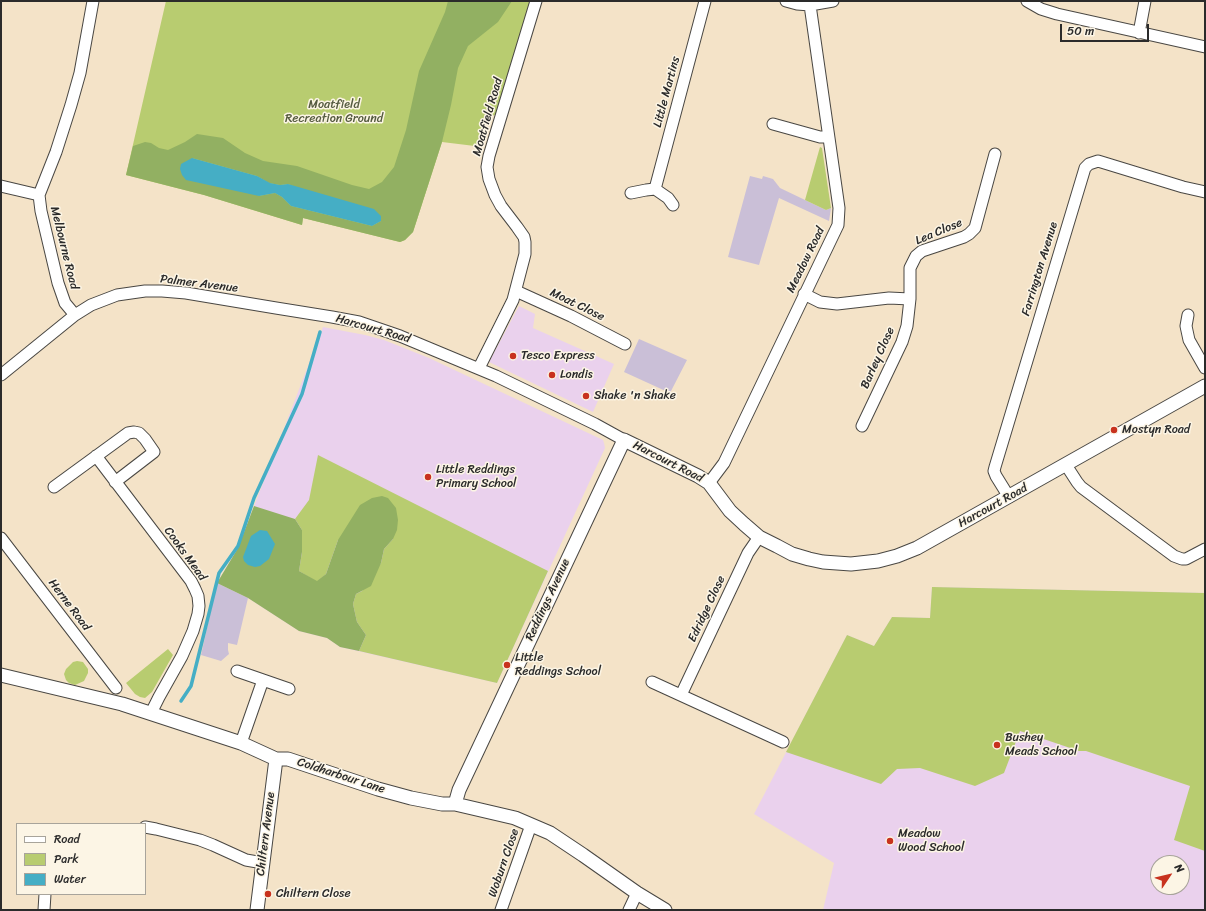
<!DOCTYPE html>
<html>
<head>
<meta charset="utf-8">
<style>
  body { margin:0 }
  #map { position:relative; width:1206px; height:911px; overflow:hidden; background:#f4e3c8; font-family:Sriracha,sans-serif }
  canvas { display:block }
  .frame { position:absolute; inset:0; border:2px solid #2b2b2b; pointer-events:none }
  .legend { position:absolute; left:16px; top:823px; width:130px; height:72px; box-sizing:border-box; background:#fcf5e5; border:1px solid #a8a49b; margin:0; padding:5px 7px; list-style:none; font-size:12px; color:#2b2b2b }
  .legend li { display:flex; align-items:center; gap:8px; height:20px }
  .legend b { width:20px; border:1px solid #a8a49b }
  .north { position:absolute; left:1150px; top:855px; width:40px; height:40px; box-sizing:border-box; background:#fcf5e5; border:1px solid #a8a49b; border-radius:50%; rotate:55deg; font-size:11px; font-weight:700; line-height:16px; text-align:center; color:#2b2b2b }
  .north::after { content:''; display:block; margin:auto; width:14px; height:18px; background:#c8321e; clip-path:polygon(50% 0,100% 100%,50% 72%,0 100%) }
  .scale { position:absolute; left:1060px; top:24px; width:89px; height:18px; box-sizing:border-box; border:2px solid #2b2b2b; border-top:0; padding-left:5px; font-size:12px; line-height:14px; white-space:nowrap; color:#2b2b2b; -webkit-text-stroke:3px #fcf5e5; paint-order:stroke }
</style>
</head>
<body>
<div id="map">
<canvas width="1206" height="911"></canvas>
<div class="frame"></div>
<ul class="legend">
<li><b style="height:5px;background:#fff"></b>Road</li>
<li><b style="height:11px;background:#b8cc70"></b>Park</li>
<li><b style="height:11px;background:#45aec5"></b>Water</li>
</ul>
<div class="north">N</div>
<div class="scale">50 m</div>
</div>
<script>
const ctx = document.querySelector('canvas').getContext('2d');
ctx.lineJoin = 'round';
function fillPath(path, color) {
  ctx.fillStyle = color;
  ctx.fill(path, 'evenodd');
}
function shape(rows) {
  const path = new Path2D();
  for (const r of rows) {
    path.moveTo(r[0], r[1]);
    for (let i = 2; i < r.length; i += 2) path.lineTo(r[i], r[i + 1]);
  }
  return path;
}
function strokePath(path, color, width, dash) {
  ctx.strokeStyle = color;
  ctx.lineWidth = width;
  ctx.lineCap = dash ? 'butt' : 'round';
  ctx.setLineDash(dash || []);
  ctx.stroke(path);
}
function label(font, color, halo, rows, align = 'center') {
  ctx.font = font + ' Sriracha,sans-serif';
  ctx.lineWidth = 3;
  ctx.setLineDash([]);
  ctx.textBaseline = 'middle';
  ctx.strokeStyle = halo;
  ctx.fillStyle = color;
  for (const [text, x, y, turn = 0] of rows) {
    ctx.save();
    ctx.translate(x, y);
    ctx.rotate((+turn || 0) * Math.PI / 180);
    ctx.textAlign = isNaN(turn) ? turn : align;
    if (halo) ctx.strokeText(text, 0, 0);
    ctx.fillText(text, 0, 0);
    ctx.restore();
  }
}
const built = shape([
  [519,306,535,314,533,328,614,364,593,412,489,362],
  [323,327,365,335,384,340,429,358,603,440,604,443,605,448,497,683,340,647,327,638,299,631,248,598,217,583,238,548],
  [932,587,1205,593,1205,910,823,910,834,863,754,814,847,635,874,646,892,617,930,618],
  [1158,863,1182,863,1182,887,1158,887]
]);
const industrial = shape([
  [750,176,762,179,763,176,773,179,780,188,826,210,831,208,829,221,779,198,759,265,728,257],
  [639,339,687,360,670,393,624,372],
  [217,583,248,598,237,645,228,643,228,650,229,654,221,661,201,655]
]);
const green = shape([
  [166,1,530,1,496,114,483,122,479,139,483,147,442,142,413,232,405,240,400,242,303,218,302,225,204,195,126,175],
  [820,147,822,148,831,208,826,210,805,200],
  [318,455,548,571,497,683,359,651,366,635,357,622,353,604,356,594,362,591,381,563,384,549,393,539,338,540,326,574,317,582,299,571,302,552,302,530,295,519,309,500],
  [932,587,1205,593,1205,851,1174,840,1190,786,1086,751,1079,751,1020,731,1004,773,975,786,920,768,897,769,881,784,786,752,847,635,874,646,892,617,930,618],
  [168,649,173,655,152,692,145,698,140,697,135,694,126,683],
  [77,661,83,662,88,669,88,673,84,681,75,685,69,683,66,680,64,674,66,669,73,662]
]);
const forest = shape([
  [448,1,512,1,498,22,468,46,458,68,451,105,442,142,413,232,405,240,400,242,303,218,302,225,204,195,126,175,133,146,145,142,151,143,159,148,168,150,185,142,197,134,223,138,245,153,263,161,297,166,352,185,369,189,382,182,394,167,406,130,419,71,445,12],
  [192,158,257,176,269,183,280,185,288,184,381,221,372,226,291,206,282,197,275,193,259,196],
  [382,496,388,498,396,508,398,520,397,530,393,539,384,549,381,563,371,586,356,594,353,604,357,622,366,635,359,651,340,647,327,638,299,631,248,598,217,583,238,548,254,506,295,519,302,530,302,552,299,571,317,581,326,574,338,540,360,505,372,498]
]);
const water = shape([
  [192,158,257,176,270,183,280,185,288,184,374,209,381,216,381,221,372,226,291,206,282,197,275,193,259,196,186,180,182,175,180,169,181,164],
  [260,530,267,531,275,544,269,559,260,566,255,567,248,565,244,561,243,557,251,536]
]);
const stream = shape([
  [181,701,191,686,219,573,238,546,254,498,302,394,320,332]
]);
const minor = shape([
  [786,1,797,4,810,5,833,1],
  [1027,1,1041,9,1057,14,1205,47],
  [1139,33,1145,1],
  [773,124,820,137,828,137],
  [1,186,39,195],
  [655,189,705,1],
  [631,193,646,190,655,189,668,198,673,205],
  [516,291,571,316,625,344],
  [804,294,820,302,837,304,889,298,910,299,910,268,916,256,922,251,964,237,969,234,975,228,995,154],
  [75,315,91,305,117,295,145,291,162,291,186,293,276,308,332,317,359,322,400,336,496,376,595,424,624,440],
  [1188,315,1186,326,1189,340,1205,368],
  [479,368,513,300,525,254,525,242,524,237,517,227,501,206,495,195,489,179,487,167,489,156,536,1],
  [1,375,75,315,65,303,58,283,41,211,39,195,56,152,71,105,80,73,93,1],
  [862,426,902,342,907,326,910,299],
  [96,456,191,581,195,589,198,596,199,606,198,614,193,631,182,656,159,697,151,713],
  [1066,465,1077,482,1081,487,1174,556,1182,559,1186,559,1205,549],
  [709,483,724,463,838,225,839,208,810,5],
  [54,487,128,433,134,432,139,433,145,439,154,452,115,482],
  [1009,497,996,476,994,471,995,467,1085,168,1089,164,1098,161,1183,187,1205,192],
  [1,538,116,688],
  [237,671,289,689],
  [652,682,783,742],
  [681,695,748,553,759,537],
  [241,743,263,680],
  [145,827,156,829,200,840,213,845,246,860,263,863],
  [44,910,45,894],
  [501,910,531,825],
  [629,910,637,893]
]);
const tertiary = shape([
  [1,675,122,704,241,743,276,759,288,759,378,789,411,798,442,804,455,804,515,818,550,833,583,855,637,893,665,910],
  [455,804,459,790,624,440,698,476,709,483,730,511,744,524,759,537,777,546,792,554,809,559,823,562,851,564,878,561,897,556,917,548,1205,386],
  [257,910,276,759]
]);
const markers = [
  [513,356,4,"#c8321e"],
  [552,375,4,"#c8321e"],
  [586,396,4,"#c8321e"],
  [1114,430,4,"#c8321e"],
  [428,477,4,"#c8321e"],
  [507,665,4,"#c8321e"],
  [997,745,4,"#c8321e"],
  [890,841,4,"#c8321e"],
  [268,894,4,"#c8321e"]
];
const streetNames = [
  ["Little Martins",667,92,-75],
  ["Moatfield Road",488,117,-74],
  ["Lea Close",939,232,-23],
  ["Melbourne Road",64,248,76],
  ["Meadow Road",806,260,-64],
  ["Farrington Avenue",1040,269,-73],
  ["Palmer Avenue",199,284,7],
  ["Moat Close",577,305,26],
  ["Harcourt Road",373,329,16],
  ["Barley Close",878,358,-66],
  ["Harcourt Road",668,462,27],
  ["Harcourt Road",993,506,-29],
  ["Cooks Mead",185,554,54],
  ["Reddings Avenue",548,600,-65],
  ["Herne Road",69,605,53],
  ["Edridge Close",707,609,-65],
  ["Coldharbour Lane",341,776,18],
  ["Chiltern Avenue",266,834,-83],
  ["Woburn Close",504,863,-71]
];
const parkNames = [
  ["Moatfield",334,105],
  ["Recreation Ground",334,119]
];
const poiNames = [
  ["Tesco Express",521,356],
  ["Londis",560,375],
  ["Shake 'n Shake",594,396],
  ["Mostyn Road",1122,430],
  ["Little Reddings",436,470],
  ["Primary School",436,484],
  ["Little",515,658],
  ["Reddings School",515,672],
  ["Bushey",1005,738],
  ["Meads School",1005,752],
  ["Meadow",898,834],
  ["Wood School",898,848],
  ["Chiltern Close",276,894]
];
fillPath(built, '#ead1ed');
fillPath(industrial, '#cabfd7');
fillPath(green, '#b8cc70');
fillPath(forest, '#92b062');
fillPath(water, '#45aec5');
strokePath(stream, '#45aec5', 3.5);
strokePath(minor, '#494743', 13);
strokePath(tertiary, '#494743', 15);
strokePath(minor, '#fff', 11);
strokePath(tertiary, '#fff', 13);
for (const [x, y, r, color] of markers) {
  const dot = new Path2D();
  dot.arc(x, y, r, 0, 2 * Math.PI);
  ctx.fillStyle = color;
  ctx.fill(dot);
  strokePath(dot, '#fcf5e5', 1.5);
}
label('12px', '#2b2b2b', '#fcf5e5', streetNames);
label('12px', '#555b40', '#fcf5e5', parkNames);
label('12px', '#2b2b2b', '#fcf5e5', poiNames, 'left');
</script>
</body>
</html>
